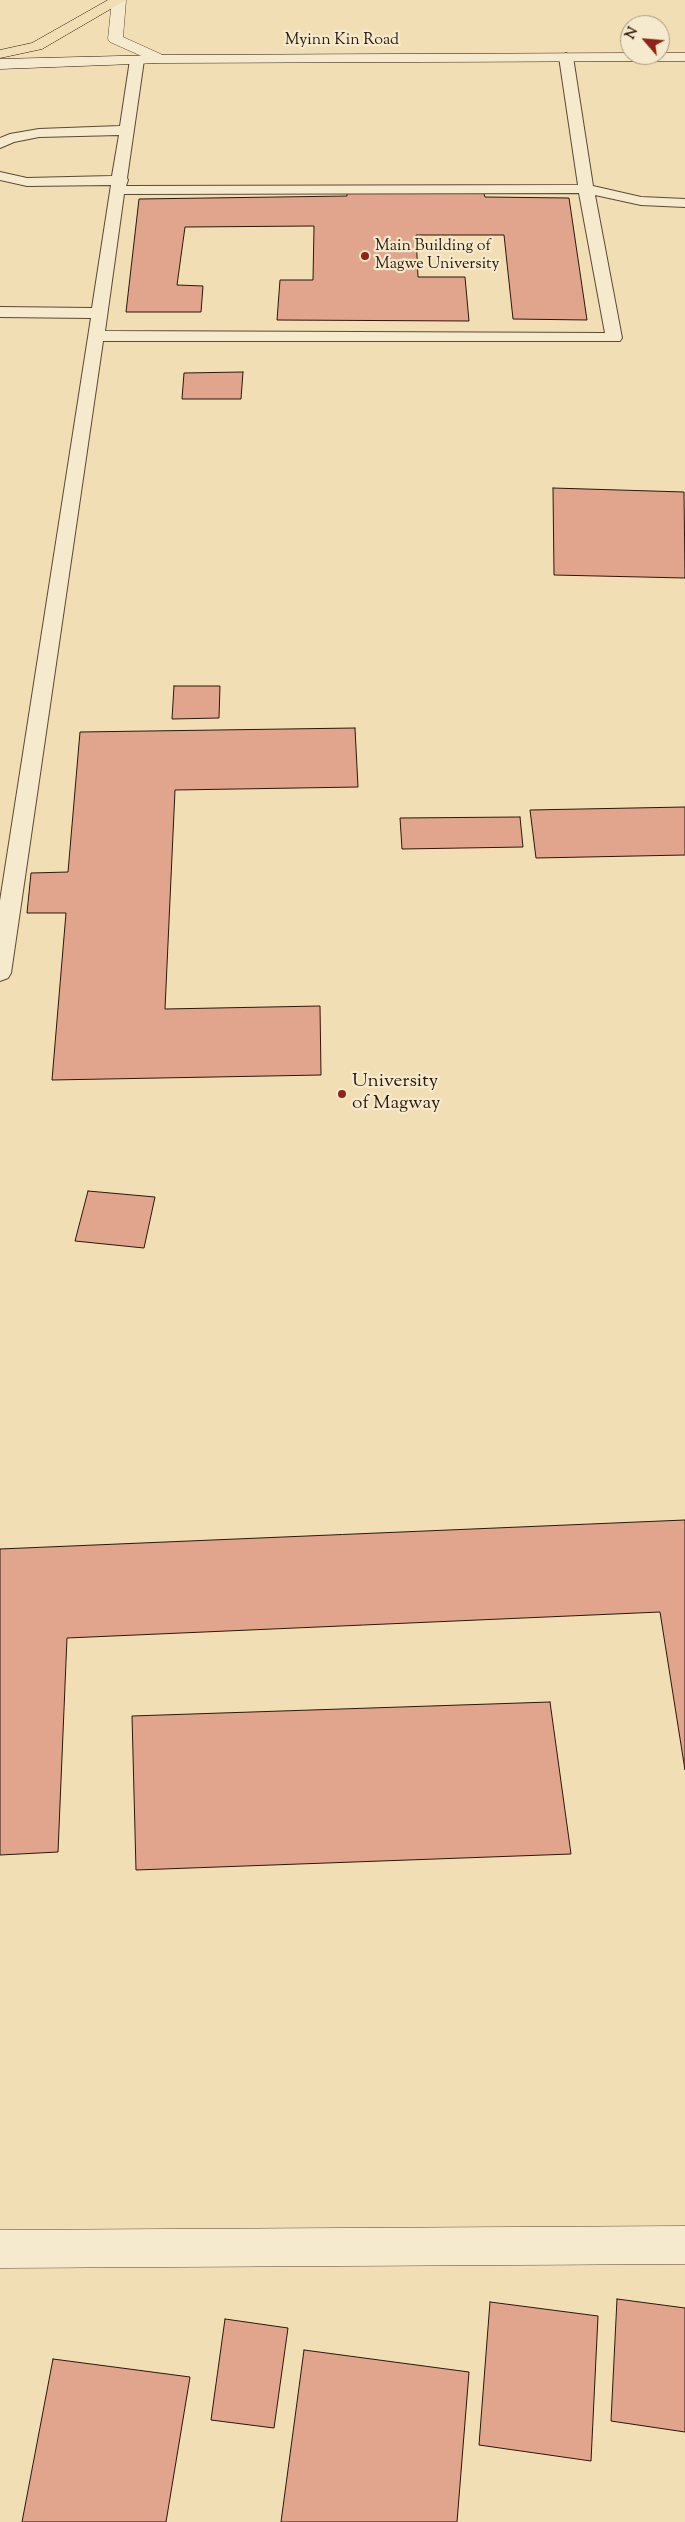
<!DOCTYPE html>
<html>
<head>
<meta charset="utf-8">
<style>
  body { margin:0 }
  #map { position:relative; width:685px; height:2522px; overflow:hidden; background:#f1deb4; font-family:"Sorts Mill Goudy",serif }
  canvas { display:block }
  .north { position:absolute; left:620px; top:15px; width:50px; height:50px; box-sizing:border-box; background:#f6eace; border:1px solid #a59680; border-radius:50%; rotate:297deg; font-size:14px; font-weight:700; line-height:20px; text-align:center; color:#2b170b }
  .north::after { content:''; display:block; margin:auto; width:18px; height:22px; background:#8f2418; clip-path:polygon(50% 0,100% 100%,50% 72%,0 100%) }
</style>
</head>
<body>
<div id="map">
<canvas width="685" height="2522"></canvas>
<div class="north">N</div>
</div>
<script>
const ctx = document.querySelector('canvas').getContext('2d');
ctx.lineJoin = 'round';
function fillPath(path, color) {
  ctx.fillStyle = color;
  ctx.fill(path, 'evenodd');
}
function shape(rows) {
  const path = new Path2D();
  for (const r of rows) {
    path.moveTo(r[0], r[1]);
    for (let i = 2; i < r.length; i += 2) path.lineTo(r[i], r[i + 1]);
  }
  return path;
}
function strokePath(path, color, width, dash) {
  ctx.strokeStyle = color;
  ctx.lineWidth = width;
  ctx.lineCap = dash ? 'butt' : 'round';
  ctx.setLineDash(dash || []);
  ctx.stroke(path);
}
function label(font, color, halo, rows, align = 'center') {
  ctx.font = font + ' "Sorts Mill Goudy",serif';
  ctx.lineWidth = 4.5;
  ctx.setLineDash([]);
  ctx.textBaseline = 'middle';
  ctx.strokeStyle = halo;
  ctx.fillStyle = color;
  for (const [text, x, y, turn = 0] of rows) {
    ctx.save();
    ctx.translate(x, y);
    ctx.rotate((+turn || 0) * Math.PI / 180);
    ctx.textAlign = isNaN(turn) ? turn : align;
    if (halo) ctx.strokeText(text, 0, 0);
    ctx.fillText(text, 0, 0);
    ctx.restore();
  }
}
const building = shape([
  [482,187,485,197,569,198,587,320,513,319,504,235,416,235,418,277,465,277,469,321,277,320,280,280,313,280,314,226,185,227,177,285,203,286,201,312,126,312,139,199,347,196,347,188,482,187],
  [243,372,241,399,182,399,184,373,243,372],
  [553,488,684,492,685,578,554,575,553,488],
  [174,686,220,686,219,718,172,719,174,686],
  [355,728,358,787,175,790,165,1009,320,1006,321,1075,52,1080,66,913,27,913,31,873,68,872,80,732,355,728],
  [685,807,685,855,536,858,530,810,685,807],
  [520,817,523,847,402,849,400,818,520,817],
  [88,1191,155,1197,144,1248,75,1241,88,1191],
  [685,1520,685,1770,660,1612,67,1638,58,1852,0,1855,0,1549,685,1520],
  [550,1702,571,1854,136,1870,132,1716,550,1702],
  [617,2299,685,2308,685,2432,611,2421,617,2299],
  [490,2302,598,2316,591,2461,479,2445,490,2302],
  [225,2319,288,2328,274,2428,211,2420,225,2319],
  [304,2350,469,2372,457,2522,281,2522,304,2350],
  [53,2359,190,2377,166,2522,22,2522,53,2359]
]);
const lane = shape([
  [566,53,573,57,593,186,641,197,685,199,685,207,641,205,595,195,622,338,620,341,103,341,11,973,8,978,0,981,0,901,91,318,0,317,0,307,92,308,111,185,27,186,0,180,0,172,27,178,112,176,119,135,39,137,14,142,0,148,0,138,10,134,39,129,120,126,130,60,137,56,144,60,127,178,128,180,126,186,578,185,559,57,566,53],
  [579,193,605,333,105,331,124,194,579,193]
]);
const street = shape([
  [112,0,126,0,123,37,165,56,167,59,165,62,155,62,110,42,108,39,112,0],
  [685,2226,685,2264,0,2268,0,2230,685,2226]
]);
const secondary = shape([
  [630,53,630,55,660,55,660,53,685,53,685,61,160,63,0,69,0,59,160,55,630,53]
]);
const highway = shape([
  [108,0,126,0,42,49,0,58,0,50,32,43,108,0]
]);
const markers = [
  [365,256,5,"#8f2418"],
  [342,1094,5,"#8f2418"]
];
const farStreetnames = [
  ["Myinn Kin Road",342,41]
];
const farPoinames = [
  ["Main Building of",375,247],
  ["Magwe University",375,265]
];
const poiNames = [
  ["University",352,1083],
  ["of Magway",352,1105]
];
fillPath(building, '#e1a48d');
strokePath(building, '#2b170b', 1);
strokePath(lane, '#5c4935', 2);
strokePath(street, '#5c4935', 1);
strokePath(secondary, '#2b170b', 1);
strokePath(highway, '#2b170b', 1);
fillPath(lane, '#f6eace');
fillPath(street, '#f6eace');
fillPath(secondary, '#f6eace');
fillPath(highway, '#f1deb4');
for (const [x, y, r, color] of markers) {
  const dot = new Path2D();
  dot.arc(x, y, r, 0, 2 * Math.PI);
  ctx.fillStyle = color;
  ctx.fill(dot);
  strokePath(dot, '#f6eace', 2);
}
label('16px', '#2b170b', '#f6eace', farStreetnames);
label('16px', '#2b170b', '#f6eace', farPoinames, 'left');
label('19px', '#2b170b', '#f6eace', poiNames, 'left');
</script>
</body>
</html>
